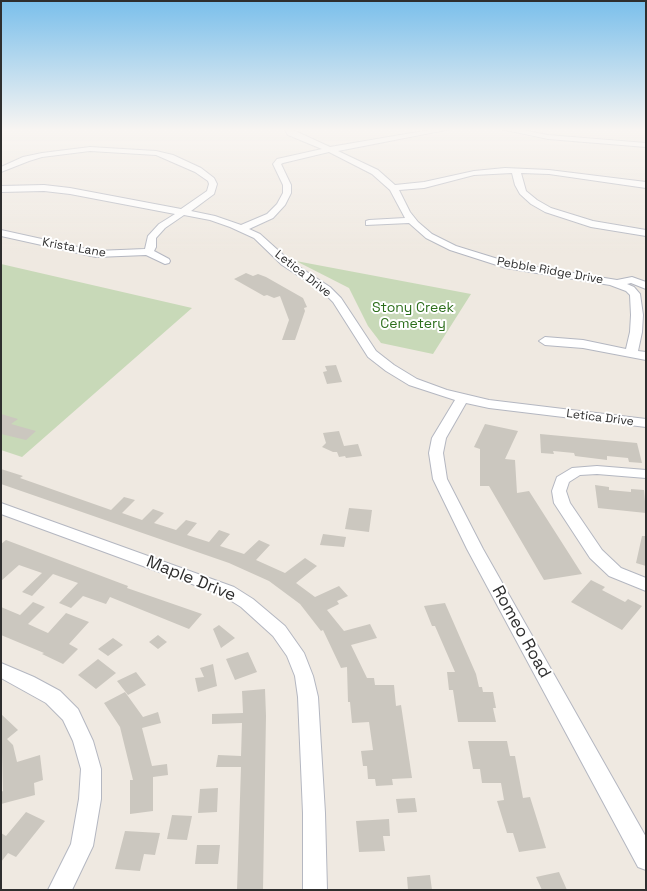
<!DOCTYPE html>
<html>
<head>
<meta charset="utf-8">
<style>
  body { margin:0 }
  #map { position:relative; width:647px; height:891px; overflow:hidden; background:#efe9e1; font-family:"Space Grotesk",sans-serif }
  canvas { display:block }
  .frame { position:absolute; inset:0; border:2px solid #2e2e2e; pointer-events:none }
</style>
</head>
<body>
<div id="map">
<canvas width="647" height="891"></canvas>
<div class="frame"></div>
</div>
<script>
const ctx = document.querySelector('canvas').getContext('2d');
ctx.lineJoin = 'round';
function fillPath(path, color) {
  ctx.fillStyle = color;
  ctx.fill(path, 'evenodd');
}
function shape(rows) {
  const path = new Path2D();
  for (const r of rows) {
    path.moveTo(r[0], r[1]);
    for (let i = 2; i < r.length; i += 2) path.lineTo(r[i], r[i + 1]);
  }
  return path;
}
function strokePath(path, color, width, dash) {
  ctx.strokeStyle = color;
  ctx.lineWidth = width;
  ctx.lineCap = dash ? 'butt' : 'round';
  ctx.setLineDash(dash || []);
  ctx.stroke(path);
}
function label(font, color, halo, rows, align = 'center') {
  ctx.font = font + ' "Space Grotesk",sans-serif';
  ctx.lineWidth = 4;
  ctx.setLineDash([]);
  ctx.textBaseline = 'middle';
  ctx.strokeStyle = halo;
  ctx.fillStyle = color;
  for (const [text, x, y, turn = 0] of rows) {
    ctx.save();
    ctx.translate(x, y);
    ctx.rotate((+turn || 0) * Math.PI / 180);
    ctx.textAlign = isNaN(turn) ? turn : align;
    if (halo) ctx.strokeText(text, 0, 0);
    ctx.fillText(text, 0, 0);
    ctx.restore();
  }
}
const cemetery = shape([
  [296,261,471,294,433,354,381,343,368,326,349,288],
  [1,264,192,308,22,457,1,450]
]);
const building = shape([
  [246,273,253,276,258,274,266,277,303,298,307,307,304,308,305,311,295,340,282,340,289,320,280,296,274,298,267,295,264,296,234,279],
  [336,365,342,382,327,384,323,372,327,371,325,366],
  [1,414,18,419,11,424,36,431,26,440,1,434],
  [485,424,518,431,505,459,515,460,517,493,529,491,582,574,544,580,489,486,480,486,480,449,474,447],
  [339,431,344,446,358,444,362,456,346,458,345,456,339,457,337,452,333,452,322,447,326,443,323,433],
  [540,434,637,443,642,463,629,462,628,458,607,456,607,460,575,456,574,453,553,451,554,454,541,453],
  [1,469,23,476,20,478,111,510,124,497,135,500,122,513,142,520,153,509,164,513,154,523,176,530,186,520,197,523,187,535,209,542,219,530,230,534,220,546,244,554,259,540,270,545,256,560,285,573,305,558,317,566,296,583,315,597,339,586,348,596,337,601,339,604,327,610,344,631,370,624,377,638,351,645,367,678,374,678,375,685,394,685,396,706,401,705,412,778,392,779,393,785,376,786,375,779,368,779,367,766,363,766,361,751,373,750,369,722,352,723,350,702,348,702,347,667,341,668,323,630,321,631,300,604,269,581,229,563,1,484],
  [595,485,609,487,609,490,631,492,631,489,644,490,646,513,598,508],
  [349,508,372,510,369,532,345,529],
  [323,534,346,537,344,547,320,545],
  [642,536,646,536,646,566,636,563],
  [6,540,128,586,127,588,202,614,189,629,110,597,106,604,83,596,71,608,59,603,78,583,53,574,32,596,22,592,42,573,19,565,1,581,1,544],
  [591,580,605,587,602,590,625,602,628,599,642,606,622,630,571,602],
  [33,602,45,607,28,624,48,633,66,613,89,622,69,644,78,649,63,664,42,654,44,653,1,635,1,607,20,615],
  [445,603,476,674,479,687,482,687,483,692,493,692,496,708,493,708,496,722,458,722,453,690,449,690,447,672,455,672,435,626,432,626,424,606],
  [219,625,235,638,221,648,213,629],
  [158,635,167,642,158,649,149,642],
  [113,638,123,645,108,656,98,649],
  [248,652,257,672,235,680,226,659],
  [98,659,116,673,96,689,78,675],
  [213,664,217,686,198,692,195,678,204,677,200,668],
  [136,672,146,685,128,695,117,681],
  [265,689,266,716,263,890,237,890,241,767,216,767,218,755,241,756,242,723,212,724,212,714,243,713,242,691],
  [125,692,143,717,158,712,161,723,142,728,152,766,167,764,168,775,153,777,153,811,130,814,130,780,133,780,120,727,104,703],
  [1,714,18,730,7,739,13,745,17,762,40,755,43,780,34,783,35,795,1,804,1,792,3,791],
  [468,741,507,741,510,756,515,756,523,798,530,797,546,848,519,852,513,833,507,833,497,801,504,800,501,783,482,783,480,769,473,769],
  [218,788,217,812,198,813,200,789],
  [415,798,417,812,398,813,396,799],
  [26,812,45,821,16,857,8,853,1,862,1,833,6,836],
  [172,815,192,816,187,840,167,839],
  [389,819,390,836,383,836,385,851,359,852,356,821],
  [125,831,160,833,155,855,144,854,140,871,115,869],
  [197,845,220,845,218,864,195,864],
  [559,872,567,890,542,890,536,877],
  [430,875,432,890,408,890,407,877]
]);
const street = shape([
  [284,129,291,129,330,147,435,129,451,129,338,151,378,170,395,185,424,182,474,171,505,168,549,170,646,182,646,188,549,174,521,173,526,191,537,200,551,208,593,221,646,230,646,236,591,227,545,212,531,204,520,194,515,185,512,173,474,175,424,188,399,190,410,212,418,222,432,234,456,246,511,263,617,280,632,277,646,282,646,289,631,283,627,284,634,287,640,294,643,315,642,332,638,351,646,352,646,360,583,348,545,345,539,341,545,337,583,340,626,349,630,332,631,315,630,295,626,291,610,285,506,268,450,250,426,238,409,223,366,225,366,221,369,220,405,218,390,190,372,174,329,152,283,163,281,164,291,185,291,193,285,205,273,218,249,229,260,234,290,261,330,287,341,298,376,351,394,365,417,379,447,390,489,400,646,419,646,427,489,408,466,403,446,438,443,453,447,479,483,549,646,837,646,870,638,867,467,549,433,479,429,453,432,438,455,400,409,385,386,371,368,357,333,302,322,291,282,265,254,238,230,227,210,220,184,215,165,228,156,238,156,247,154,251,169,259,170,261,169,263,165,264,146,255,96,257,1,236,1,230,96,251,145,249,148,236,159,224,175,214,70,194,44,191,1,192,1,186,44,185,70,188,181,209,207,191,209,184,208,181,195,172,156,155,90,151,42,157,29,161,1,172,1,167,23,157,42,153,90,147,156,151,173,155,201,168,214,178,217,184,214,194,191,211,215,216,241,225,267,214,277,204,283,193,283,185,273,164,277,159,322,149,288,135,284,129],
  [501,129,517,129,548,135,646,143,646,147,548,139,501,129],
  [597,466,646,470,646,478,597,474,580,475,569,482,566,491,570,503,602,550,621,568,646,578,646,591,609,576,590,558,554,503,552,491,557,477,572,468,597,466],
  [1,503,234,587,253,599,285,626,304,653,313,676,318,697,325,813,327,890,303,890,303,813,298,697,295,676,287,656,273,636,241,607,222,595,1,514,1,503],
  [1,663,34,677,60,691,78,709,93,741,101,769,101,799,93,846,72,890,48,890,71,844,79,799,81,769,73,741,63,720,46,703,1,678,1,663]
]);
const farStreetnames = [
  ["Krista Lane",74,248,10],
  ["Pebble Ridge Drive",550,271,10],
  ["Letica Drive",303,274,38],
  ["Letica Drive",600,418,7]
];
const parkNames = [
  ["Stony Creek",413,308],
  ["Cemetery",413,324]
];
const nearStreetnames = [
  ["Maple Drive",191,579,22],
  ["Romeo Road",521,632,61]
];
fillPath(cemetery, '#c8d9b8');
fillPath(building, '#cbc7bf');
strokePath(street, '#b4b7c1', 2);
fillPath(street, '#fff');
const sky = ctx.createLinearGradient(0, 0, 0, 254);
sky.addColorStop(0, '#7abfeb');
sky.addColorStop(0.51, '#f8f5f2');
sky.addColorStop(1, '#f8f5f200');
ctx.fillStyle = sky;
ctx.fillRect(0, 0, 647, 254);
label('12px', '#2e2e2e', '#fff', farStreetnames);
label('14px', '#2c6e1b', '#fff', parkNames);
label('17px', '#2e2e2e', '#fff', nearStreetnames);
</script>
</body>
</html>
